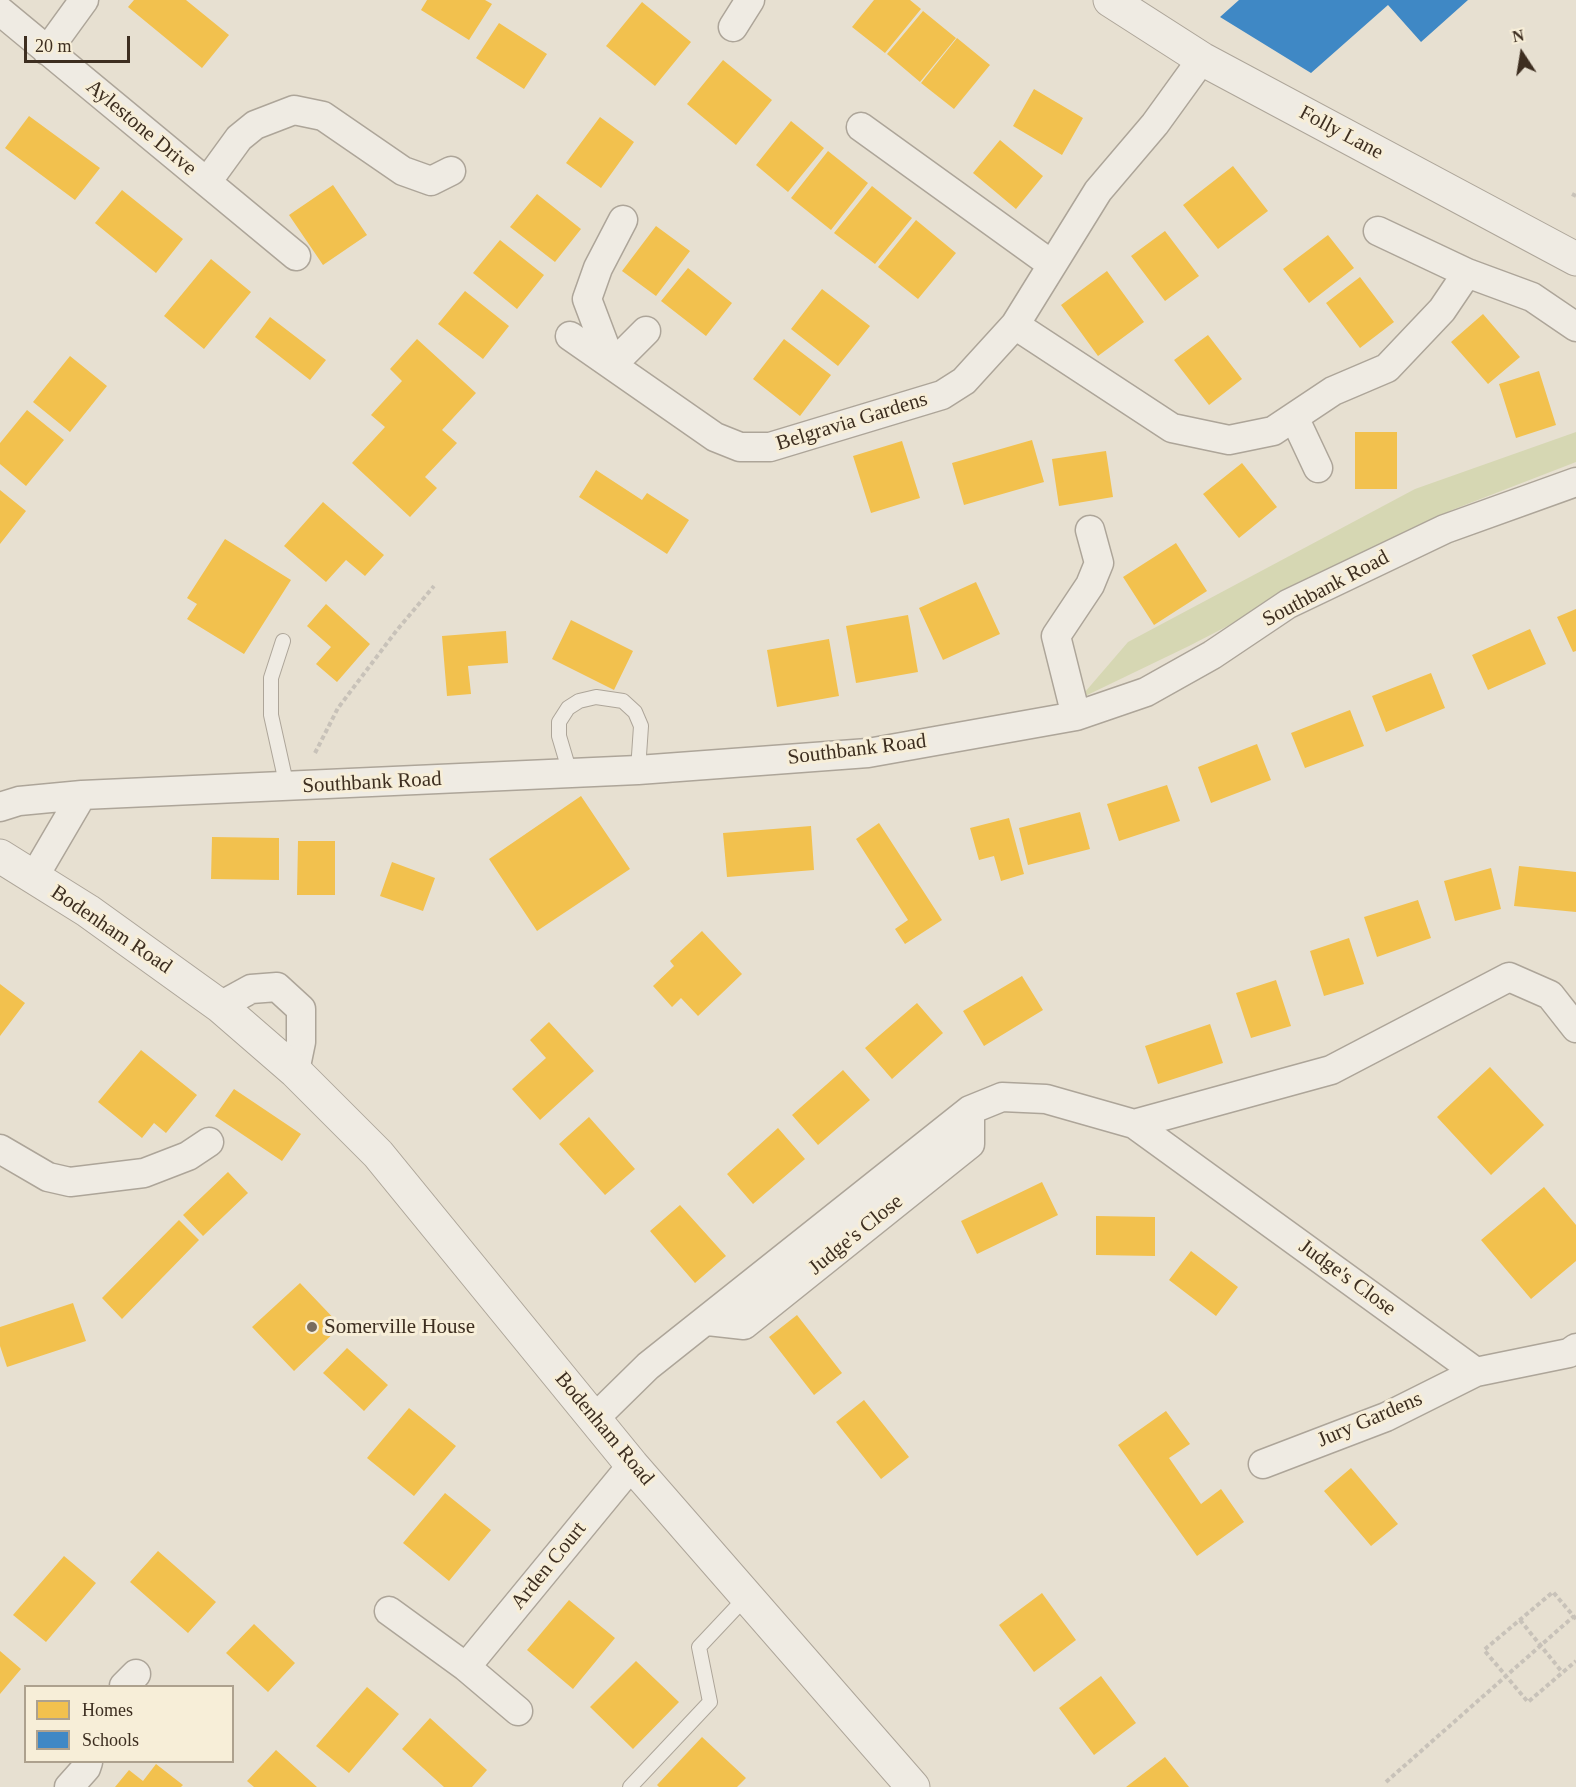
<!DOCTYPE html>
<html>
<head>
<meta charset="utf-8">
<style>
  body { margin:0 }
  #map { position:relative; width:1576px; height:1787px; overflow:hidden; background:#e7e0d1; font-family:Georgia,serif }
  canvas { display:block }
  .legend { position:absolute; left:24px; top:1685px; width:210px; height:78px; box-sizing:border-box; background:#f7eed8; border:2px solid #ada18e; margin:0; padding:8px 10px; list-style:none; font-size:18px; color:#3d2e20 }
  .legend li { display:flex; align-items:center; gap:12px; height:30px }
  .legend b { width:30px; border:2px solid #ada18e }
  .north { position:absolute; left:1492px; top:24px; width:60px; height:60px; -webkit-text-stroke:4px #f7eed8; paint-order:stroke; rotate:348deg; font-size:16px; font-weight:700; line-height:24px; text-align:center; color:#3d2e20 }
  .north::after { content:''; display:block; margin:auto; width:21px; height:27px; background:#3d2e20; clip-path:polygon(50% 0,100% 100%,50% 72%,0 100%) }
  .scale { position:absolute; left:24px; top:36px; width:106px; height:27px; box-sizing:border-box; border:3px solid #3d2e20; border-top:0; padding-left:8px; font-size:18px; line-height:21px; white-space:nowrap; color:#3d2e20; -webkit-text-stroke:4px #f7eed8; paint-order:stroke }
</style>
</head>
<body>
<div id="map">
<canvas width="1576" height="1787"></canvas>
<ul class="legend">
<li><b style="height:16px;background:#f2c14e"></b>Homes</li>
<li><b style="height:16px;background:#3f88c5"></b>Schools</li>
</ul>
<div class="north">N</div>
<div class="scale">20 m</div>
</div>
<script>
const ctx = document.querySelector('canvas').getContext('2d');
ctx.lineJoin = 'round';
function fillPath(path, color) {
  ctx.fillStyle = color;
  ctx.fill(path, 'evenodd');
}
function shape(rows) {
  const path = new Path2D();
  for (const r of rows) {
    path.moveTo(r[0], r[1]);
    for (let i = 2; i < r.length; i += 2) path.lineTo(r[i], r[i + 1]);
  }
  return path;
}
function strokePath(path, color, width, dash) {
  ctx.strokeStyle = color;
  ctx.lineWidth = width;
  ctx.lineCap = dash ? 'butt' : 'round';
  ctx.setLineDash(dash || []);
  ctx.stroke(path);
}
function label(font, color, halo, rows, align = 'center') {
  ctx.font = font + ' Georgia,serif';
  ctx.lineWidth = 6;
  ctx.setLineDash([]);
  ctx.textBaseline = 'middle';
  ctx.strokeStyle = halo;
  ctx.fillStyle = color;
  for (const [text, x, y, turn = 0] of rows) {
    ctx.save();
    ctx.translate(x, y);
    ctx.rotate((+turn || 0) * Math.PI / 180);
    ctx.textAlign = isNaN(turn) ? turn : align;
    if (halo) ctx.strokeText(text, 0, 0);
    ctx.fillText(text, 0, 0);
    ctx.restore();
  }
}
const green = shape([
  [1576,432,1576,462,1452,510,1189,646,1079,699,1128,642,1415,489]
]);
const homes = shape([
  [134,0,186,0,229,35,202,68,128,7],
  [427,0,485,0,492,4,469,40,421,10],
  [874,0,910,0,921,9,885,53,852,27],
  [642,2,691,42,655,86,606,46],
  [923,11,956,38,920,82,887,54],
  [499,23,547,54,524,89,476,58],
  [957,38,990,65,954,109,921,83],
  [723,60,772,100,736,145,687,104],
  [1034,89,1083,118,1062,155,1013,126],
  [29,116,100,168,75,200,5,148],
  [600,117,634,142,601,188,566,163],
  [791,121,824,148,788,192,756,165],
  [1000,140,1043,176,1016,209,973,173],
  [828,151,868,183,831,230,791,198],
  [1233,166,1268,211,1218,249,1183,205],
  [333,185,367,235,323,265,289,215],
  [872,186,912,218,875,264,834,233],
  [122,190,183,239,156,273,95,223],
  [537,194,581,229,555,262,510,227],
  [916,220,956,253,918,299,878,267],
  [656,226,690,251,656,296,622,271],
  [1165,231,1199,276,1165,301,1131,256],
  [1328,235,1354,268,1309,303,1283,269],
  [500,240,544,275,517,309,473,273],
  [211,259,251,292,204,349,164,316],
  [688,268,732,303,706,336,661,301],
  [1107,271,1144,322,1098,356,1061,305],
  [1360,277,1394,322,1360,348,1326,303],
  [822,289,870,326,838,366,791,329],
  [465,291,509,326,483,359,438,324],
  [1483,314,1520,357,1488,384,1451,342],
  [270,317,326,360,310,380,255,337],
  [1208,335,1242,379,1209,405,1174,360],
  [417,339,476,393,442,430,457,443,425,477,437,488,410,517,352,463,385,427,371,415,402,381,390,369],
  [784,339,831,375,800,416,753,379],
  [70,356,107,386,70,432,33,402],
  [1539,371,1556,425,1516,438,1499,384],
  [27,410,64,440,26,486,0,464,0,443],
  [1355,432,1397,432,1397,489,1355,489],
  [1032,440,1044,482,964,505,952,463],
  [902,441,920,498,871,513,853,456],
  [1106,451,1113,497,1059,506,1052,459],
  [1242,463,1277,507,1239,538,1203,494],
  [596,470,642,500,647,493,689,520,667,554,579,497],
  [0,490,26,511,0,544],
  [323,502,384,555,365,576,346,560,326,582,284,546],
  [225,539,291,580,244,654,187,619,197,604,187,598],
  [1176,543,1207,591,1154,625,1123,577],
  [976,582,1000,634,943,660,919,608],
  [326,604,370,644,337,682,316,664,331,647,307,626],
  [1576,609,1576,651,1573,652,1557,617],
  [908,615,918,672,856,683,846,626],
  [571,620,633,651,614,690,552,659],
  [1530,629,1546,664,1488,690,1472,655],
  [506,631,508,663,468,666,471,694,447,696,442,636],
  [829,639,839,696,777,707,767,650],
  [1431,673,1445,708,1386,732,1372,696],
  [1350,710,1364,746,1305,768,1291,733],
  [1257,744,1271,780,1211,803,1198,767],
  [1167,785,1180,821,1119,841,1107,804],
  [581,796,630,869,537,931,489,859],
  [1080,812,1090,849,1028,865,1019,828],
  [1009,818,1024,874,1001,881,994,856,979,860,970,828],
  [879,823,942,920,905,944,895,929,908,920,856,839],
  [811,826,814,870,727,877,723,833],
  [212,837,279,838,279,880,211,879],
  [298,841,335,841,335,895,297,895],
  [392,862,435,878,423,911,380,896],
  [1519,866,1576,872,1576,912,1514,906],
  [1491,868,1501,909,1455,921,1444,881],
  [1418,900,1431,938,1377,957,1364,917],
  [702,931,742,974,698,1016,681,998,672,1007,653,986,674,966,670,961],
  [1349,938,1364,984,1324,996,1310,951],
  [1022,976,1043,1010,984,1046,963,1011],
  [1276,980,1291,1026,1251,1038,1236,993],
  [0,984,25,1003,0,1036],
  [917,1003,943,1033,892,1079,865,1048],
  [549,1022,594,1071,540,1120,512,1089,546,1058,530,1040],
  [1210,1024,1223,1063,1158,1084,1145,1046],
  [141,1050,197,1095,166,1133,154,1123,142,1138,98,1102],
  [1490,1067,1544,1125,1491,1175,1437,1117],
  [843,1070,870,1100,818,1145,792,1115],
  [234,1089,301,1134,282,1161,215,1116],
  [589,1117,635,1169,605,1195,559,1144],
  [778,1128,805,1159,753,1204,727,1174],
  [228,1172,248,1193,203,1236,183,1215],
  [1042,1182,1058,1215,977,1254,961,1221],
  [1544,1187,1576,1225,1576,1261,1531,1299,1481,1240],
  [680,1205,726,1256,695,1283,650,1231],
  [1096,1216,1155,1217,1155,1256,1096,1255],
  [179,1220,199,1240,122,1319,102,1298],
  [1191,1251,1238,1287,1216,1316,1169,1280],
  [300,1283,341,1326,294,1371,252,1327],
  [73,1303,86,1341,7,1367,0,1346,0,1327],
  [797,1315,842,1373,814,1395,769,1337],
  [347,1348,388,1385,364,1411,323,1373],
  [864,1400,909,1457,881,1479,836,1422],
  [409,1408,456,1446,414,1496,367,1458],
  [1166,1411,1190,1444,1169,1458,1201,1504,1221,1489,1244,1522,1197,1556,1118,1445],
  [1351,1468,1398,1524,1371,1546,1324,1491],
  [445,1493,491,1530,449,1581,403,1543],
  [158,1551,216,1602,188,1633,130,1582],
  [64,1556,96,1583,46,1642,13,1615],
  [1042,1593,1076,1640,1034,1672,999,1625],
  [569,1600,615,1638,573,1689,527,1650],
  [254,1624,295,1663,268,1692,226,1653],
  [0,1651,21,1669,0,1694],
  [636,1661,679,1702,633,1749,590,1707],
  [1101,1676,1136,1723,1094,1755,1059,1708],
  [367,1687,399,1714,349,1773,316,1746],
  [430,1718,487,1770,472,1787,444,1787,402,1749],
  [702,1737,746,1778,737,1787,659,1787,657,1785],
  [276,1750,317,1787,254,1787,247,1781],
  [1165,1757,1189,1787,1126,1787],
  [156,1764,183,1785,181,1787,115,1787,129,1770,143,1781]
]);
const schools = shape([
  [1239,0,1468,0,1421,42,1388,5,1311,73,1220,17]
]);
const path = shape([
  [1572,194,1576,196],
  [315,753,338,708,397,630,434,586],
  [1576,1619,1553,1592,1484,1650,1528,1702,1576,1661],
  [1520,1620,1562,1672],
  [1386,1782,1574,1616]
]);
const service = shape([
  [283,641,271,678,271,715,287,787],
  [570,773,559,736,559,722,568,708,579,701,596,697,623,701,635,712,641,726,638,770],
  [630,1787,710,1702,699,1647,747,1596]
]);
const minor = shape([
  [0,11,296,256],
  [733,27,750,0],
  [47,51,84,0],
  [861,127,1051,264],
  [207,182,239,138,255,125,294,110,323,116,403,171,431,181,451,171],
  [623,220,598,268,587,299,612,365,646,331],
  [1467,273,1532,297,1576,327],
  [1015,325,1172,428,1229,440,1273,431,1333,391,1387,368,1442,310,1467,273,1378,231],
  [570,336,715,437,740,447,770,447,942,395,964,381,1015,325,1098,191,1155,124,1202,59],
  [1294,417,1318,468],
  [1076,716,1056,636,1090,585,1099,563,1090,530],
  [0,807,19,801,82,795,638,770,868,753,1076,716,1146,692,1212,655,1288,604,1445,529,1576,482],
  [34,877,82,795],
  [220,1006,251,989,277,987,301,1009,301,1042,295,1071],
  [1134,1124,1331,1070,1509,977,1550,995,1576,1028],
  [0,1149,48,1177,70,1182,144,1173,188,1156,209,1142],
  [708,1321,744,1325,970,1144,970,1110],
  [595,1418,648,1366,970,1110,1002,1097,1046,1099,1134,1124,1476,1372,1569,1353,1576,1348],
  [1263,1464,1386,1417,1476,1372],
  [389,1611,466,1667,632,1465],
  [466,1667,518,1711],
  [124,1686,136,1674],
  [69,1787,86,1768,88,1762]
]);
const tertiary = shape([
  [1110,0,1202,59,1576,259],
  [0,856,88,911,220,1006,295,1071,378,1154,632,1465,913,1787]
]);
const markers = [
  [312,1327,6,"#786c5e"]
];
const streetNames = [
  ["Aylestone Drive",141,128,40],
  ["Folly Lane",1341,133,28],
  ["Belgravia Gardens",852,422,-17],
  ["Southbank Road",1326,589,-28],
  ["Southbank Road",857,750,-7],
  ["Southbank Road",372,783,-3],
  ["Bodenham Road",111,930,34],
  ["Judge's Close",856,1235,-39],
  ["Judge's Close",1347,1278,36],
  ["Jury Gardens",1370,1420,-23],
  ["Bodenham Road",604,1429,50],
  ["Arden Court",549,1566,-51]
];
const poiNames = [
  ["Somerville House",324,1327]
];
fillPath(green, '#d6d7b3');
fillPath(homes, '#f2c14e');
fillPath(schools, '#3f88c5');
strokePath(service, '#ada599', 16);
strokePath(minor, '#ada599', 31);
strokePath(tertiary, '#ada599', 35);
strokePath(path, '#c8c2b9', 4, [4.5, 3]);
strokePath(service, '#efebe3', 14);
strokePath(minor, '#efebe3', 28);
strokePath(tertiary, '#efebe3', 33);
for (const [x, y, r, color] of markers) {
  const dot = new Path2D();
  dot.arc(x, y, r, 0, 2 * Math.PI);
  ctx.fillStyle = color;
  ctx.fill(dot);
  strokePath(dot, '#f7eed8', 2);
}
label('21px', '#3d2e20', '#f7eed8', streetNames);
label('21px', '#3d2e20', '#f7eed8', poiNames, 'left');
</script>
</body>
</html>
